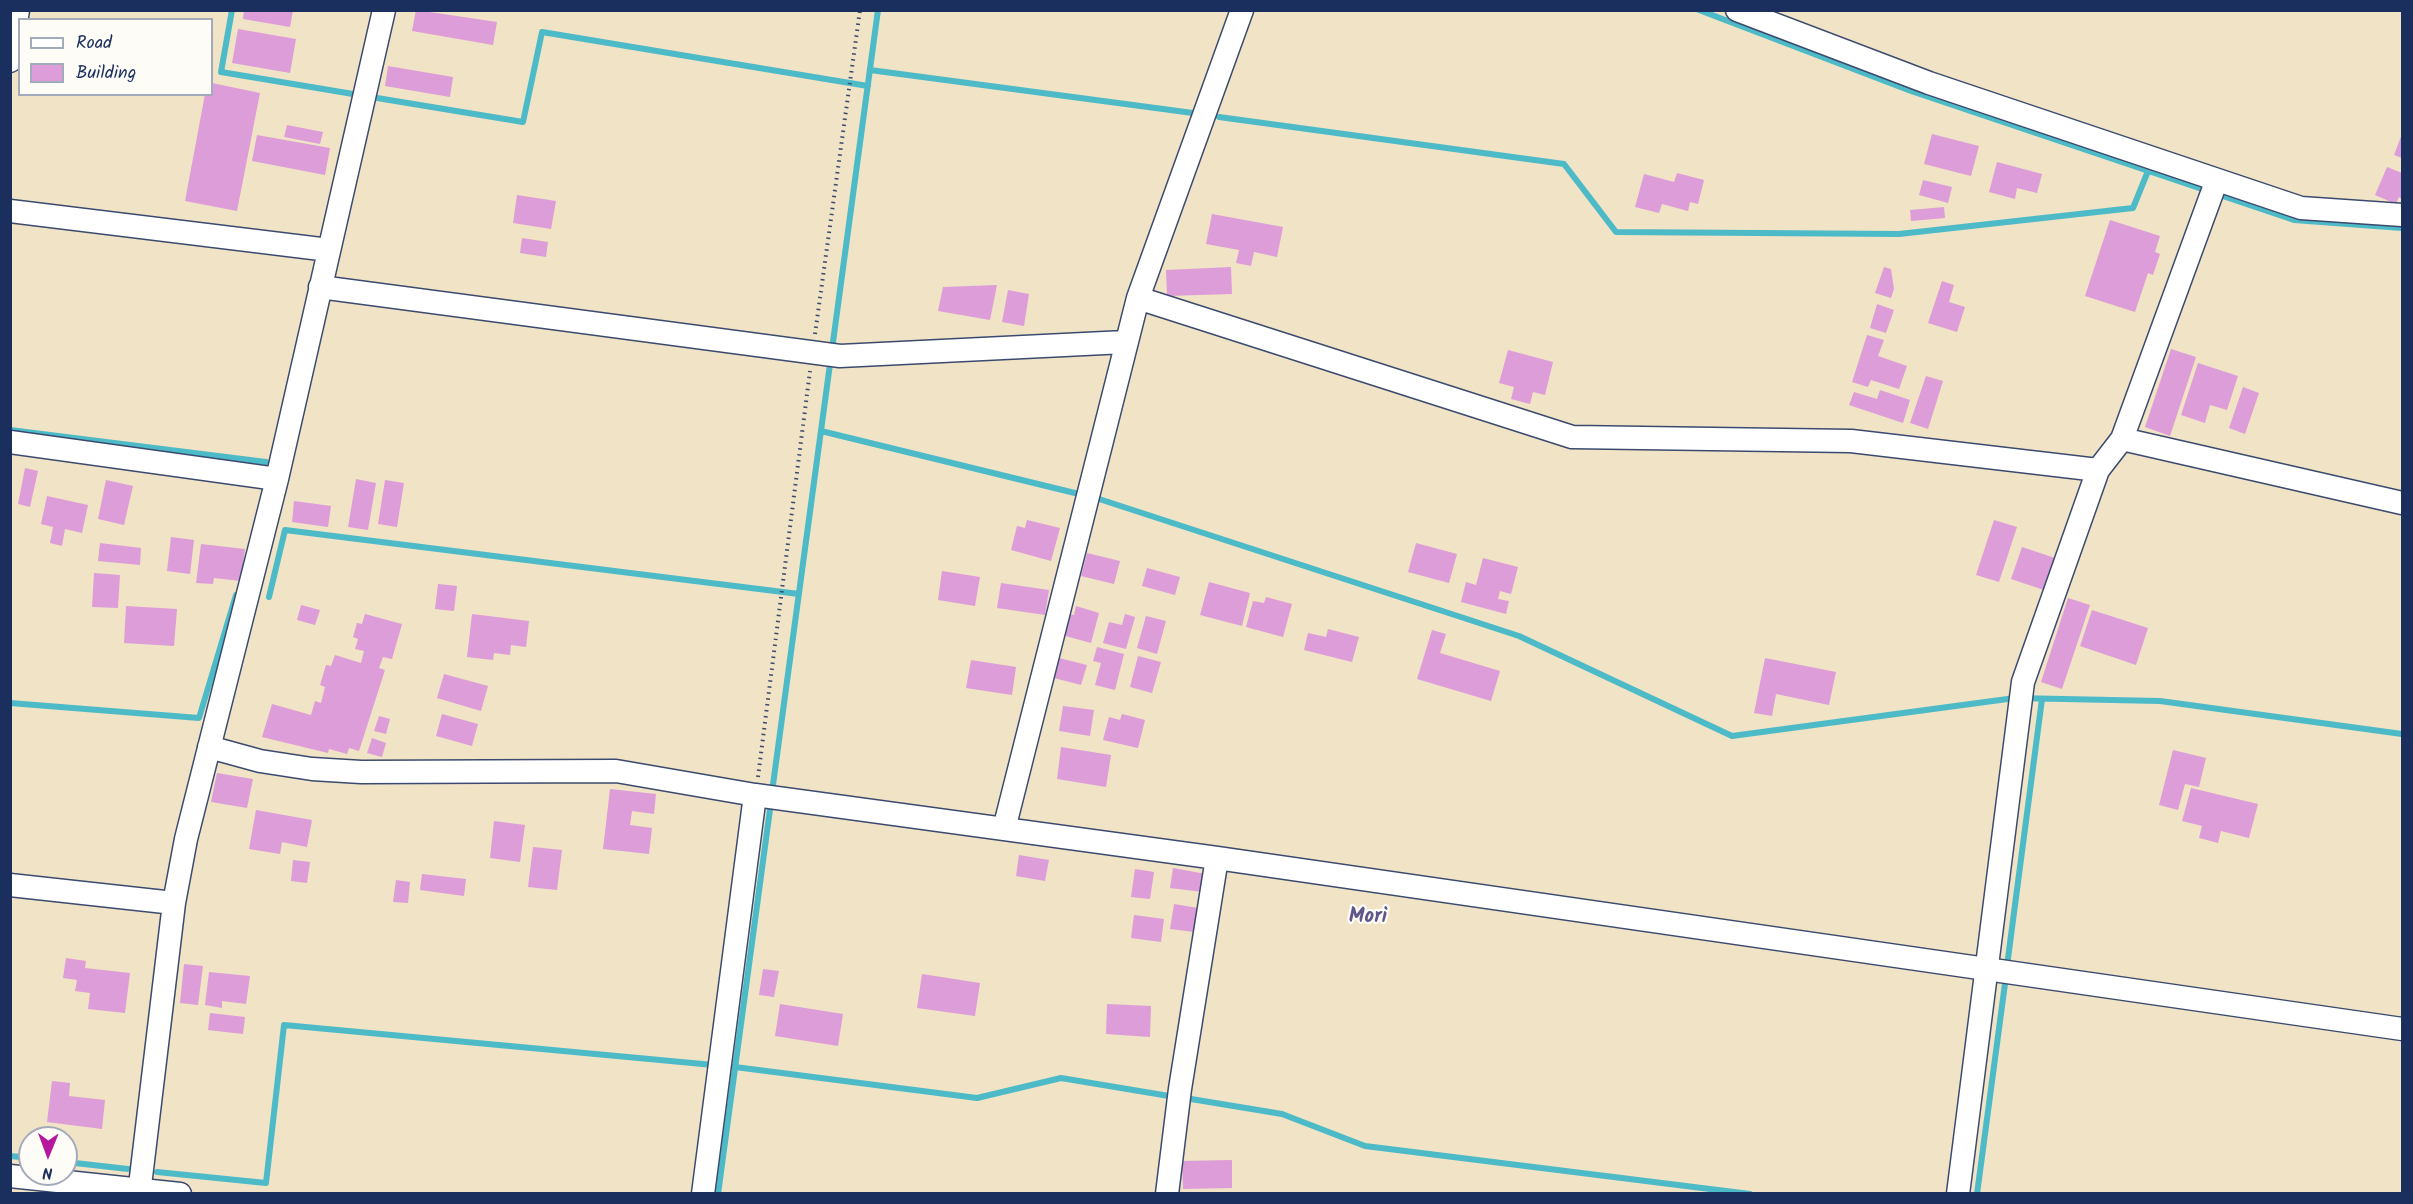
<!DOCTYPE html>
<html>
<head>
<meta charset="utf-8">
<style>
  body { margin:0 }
  #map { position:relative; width:2413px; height:1204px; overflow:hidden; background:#f0e3c6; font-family:Kalam,sans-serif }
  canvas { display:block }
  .frame { position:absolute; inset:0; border:12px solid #1b2f5e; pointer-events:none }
  .legend { position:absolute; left:18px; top:18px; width:195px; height:78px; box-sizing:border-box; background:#fdfcf7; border:2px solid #a3aaba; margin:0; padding:8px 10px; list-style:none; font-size:18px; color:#1b2f5e }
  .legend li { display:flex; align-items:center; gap:12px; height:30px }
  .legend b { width:30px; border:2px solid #a3aaba }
  .north { position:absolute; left:18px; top:1126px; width:60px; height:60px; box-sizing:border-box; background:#fdfcf7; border:2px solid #a3aaba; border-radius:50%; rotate:181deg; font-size:16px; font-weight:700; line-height:24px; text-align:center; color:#1b2f5e }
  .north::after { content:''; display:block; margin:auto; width:21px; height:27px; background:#b5179e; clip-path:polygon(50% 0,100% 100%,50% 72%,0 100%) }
</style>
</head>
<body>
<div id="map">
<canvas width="2413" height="1204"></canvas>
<div class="frame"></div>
<ul class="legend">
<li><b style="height:8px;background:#fff"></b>Road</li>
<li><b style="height:16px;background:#dd9dd8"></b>Building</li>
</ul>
<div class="north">N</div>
</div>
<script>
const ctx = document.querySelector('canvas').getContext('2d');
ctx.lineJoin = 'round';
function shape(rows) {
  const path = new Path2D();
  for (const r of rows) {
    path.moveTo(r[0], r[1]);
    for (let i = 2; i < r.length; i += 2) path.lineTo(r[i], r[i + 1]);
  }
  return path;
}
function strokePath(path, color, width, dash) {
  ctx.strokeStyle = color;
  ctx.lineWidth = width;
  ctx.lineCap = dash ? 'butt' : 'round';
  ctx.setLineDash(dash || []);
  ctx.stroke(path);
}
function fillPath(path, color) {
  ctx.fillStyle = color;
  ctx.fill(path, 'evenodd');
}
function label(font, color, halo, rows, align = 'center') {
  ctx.font = font + ' Kalam,sans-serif';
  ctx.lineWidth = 4.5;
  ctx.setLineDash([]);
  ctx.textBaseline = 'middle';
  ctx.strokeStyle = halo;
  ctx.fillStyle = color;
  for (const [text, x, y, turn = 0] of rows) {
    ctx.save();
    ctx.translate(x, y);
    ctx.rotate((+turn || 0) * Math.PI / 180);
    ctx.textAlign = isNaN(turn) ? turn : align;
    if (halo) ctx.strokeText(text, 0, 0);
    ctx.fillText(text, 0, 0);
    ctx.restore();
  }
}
const stream = shape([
  [232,10,221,72,353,94],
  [1699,10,1911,91,2294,220,2402,228],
  [870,70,1193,113],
  [377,98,523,122,542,32,868,86],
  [1219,117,1564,164,1616,232,1899,234,2133,208,2148,171],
  [10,430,266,462],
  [821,431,1083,495],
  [1093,497,1519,636,1732,736,2015,698,2160,701,2402,734],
  [269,597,285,530,799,594],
  [10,703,199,718,236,595],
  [772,792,878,10],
  [2007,966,2042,699],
  [1185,1098,1282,1114,1365,1146,1750,1194],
  [10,1156,30,1158],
  [66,1162,128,1169],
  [157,1172,266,1183,284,1025,735,1067,977,1098,1061,1078,1175,1097],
  [718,1194,771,802],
  [1977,1194,2006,976]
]);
const building = shape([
  [244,10,293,10,290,27,243,19],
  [416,10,497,22,493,45,412,31],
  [238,29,296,39,290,73,232,63],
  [388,66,453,77,450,97,385,86],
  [212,83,260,93,237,211,185,201,205,94,212,94],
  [287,125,323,132,320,144,284,137],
  [1932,134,1979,146,1971,176,1924,164],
  [2402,134,2402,158,2394,155],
  [257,135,330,148,325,175,252,161],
  [1997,162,2042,174,2037,193,2017,188,2015,199,1989,192],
  [2387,167,2402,173,2402,199,2399,197,2396,204,2375,195],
  [1677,173,1704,180,1698,204,1690,202,1688,211,1662,204,1659,213,1635,207,1644,174,1674,182],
  [1923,180,1952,187,1948,203,1919,195],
  [517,195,556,201,551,229,513,223],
  [1944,207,1945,218,1911,221,1910,210],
  [1212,214,1283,227,1277,257,1254,252,1251,266,1236,263,1239,250,1206,244],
  [2110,220,2160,236,2155,252,2160,254,2153,275,2148,273,2135,312,2085,296],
  [522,238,548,242,546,257,520,253],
  [1231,267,1232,294,1167,296,1166,270],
  [1884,267,1891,269,1894,289,1891,298,1875,293],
  [1942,281,1954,285,1949,302,1965,307,1957,332,1928,323],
  [997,285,990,320,938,311,943,287],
  [1008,290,1029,294,1024,326,1002,322],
  [1877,304,1894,310,1886,333,1870,328],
  [1867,335,1884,340,1878,356,1907,366,1899,389,1871,380,1868,387,1852,382],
  [2171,349,2196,357,2170,436,2145,427],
  [1508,350,1553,362,1545,395,1533,392,1530,404,1511,399,1514,387,1499,383],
  [2198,363,2238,376,2227,410,2210,405,2205,423,2181,415],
  [1926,376,1943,381,1928,429,1910,423],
  [2243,387,2259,393,2245,434,2229,428],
  [1880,390,1910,400,1903,423,1849,405,1854,392,1877,399],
  [25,468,38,471,30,507,18,504],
  [356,479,376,483,368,530,348,527],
  [106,480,133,486,124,525,98,519],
  [385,480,404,483,397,527,378,524],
  [47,496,88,505,82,533,65,529,62,546,50,543,53,527,41,524],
  [294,501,331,506,328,527,292,522],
  [1027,520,1060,528,1051,561,1011,550,1017,526,1025,528],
  [1994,520,2017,527,1999,582,1976,575],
  [171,537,194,540,190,574,167,571],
  [100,543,141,548,140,565,98,561],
  [1416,543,1457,554,1449,583,1408,572],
  [201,544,245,549,241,581,214,578,213,584,196,583],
  [2022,547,2055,558,2044,590,2011,579],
  [1087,553,1120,561,1114,584,1081,576],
  [1483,558,1518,567,1511,594,1500,591,1498,599,1509,601,1506,614,1461,602,1466,582,1476,585],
  [1147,568,1180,577,1175,595,1142,586],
  [942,571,980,577,975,606,938,600],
  [94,573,120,575,118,608,92,607],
  [1209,582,1250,593,1242,626,1200,615],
  [1001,583,1049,590,1045,615,997,608],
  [438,584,457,586,454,611,435,609],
  [1266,597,1292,604,1283,637,1246,627,1253,601,1264,603],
  [2068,598,2090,605,2062,689,2041,682],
  [301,605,320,610,315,625,297,620],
  [126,606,177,609,174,646,124,643],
  [1076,606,1099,613,1091,643,1062,635,1068,614,1074,615],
  [2092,610,2148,628,2136,665,2080,646],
  [365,614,402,624,392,659,383,657,379,668,385,670,359,751,349,748,347,754,329,749,328,753,262,737,272,704,311,715,315,701,321,703,325,687,320,685,326,665,331,666,335,655,361,663,364,651,355,649,358,639,353,637,357,623,362,624],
  [472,614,529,621,526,647,511,645,510,655,494,653,493,660,467,657],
  [1125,614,1135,617,1126,649,1103,643,1109,622,1122,625],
  [1146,616,1166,621,1157,654,1137,648],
  [1328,629,1359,637,1352,662,1304,650,1308,633,1326,637],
  [1432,630,1446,634,1440,653,1500,671,1491,701,1417,679],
  [1097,647,1124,654,1115,690,1095,685,1101,663,1093,661],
  [1138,656,1161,662,1152,693,1130,687],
  [1059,658,1087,665,1081,685,1054,678],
  [1765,658,1836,672,1829,705,1776,694,1772,716,1754,713],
  [971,660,1016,667,1012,695,966,688],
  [444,674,488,686,481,711,437,698],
  [1063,706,1094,710,1090,736,1059,731],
  [442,714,478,724,472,746,436,736],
  [1122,714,1145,720,1138,748,1103,740,1109,717,1120,720],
  [379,716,390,719,386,734,374,731],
  [372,738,386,743,382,757,367,753],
  [1061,747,1111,755,1106,787,1057,779],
  [2173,750,2206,758,2199,787,2185,784,2178,810,2159,805],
  [217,773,253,779,247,808,211,802],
  [2191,788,2258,804,2249,838,2221,831,2218,843,2199,838,2202,826,2182,821],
  [610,789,656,794,654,814,632,811,630,825,652,828,649,854,603,849],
  [256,810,312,820,307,847,282,842,280,854,249,849],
  [494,821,525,825,520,862,490,858],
  [533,847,562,850,557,890,528,887],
  [1019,855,1049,860,1045,881,1016,876],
  [293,860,310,862,307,883,291,881],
  [1173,868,1206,874,1203,892,1170,888],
  [1135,869,1154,872,1150,899,1131,897],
  [422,874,466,879,464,896,420,890],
  [396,880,410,882,408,903,393,902],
  [1174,904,1198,908,1194,932,1170,929],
  [1134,915,1164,919,1161,942,1131,938],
  [66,958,86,961,85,968,130,973,125,1013,88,1009,90,993,75,991,77,980,63,978],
  [184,964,203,966,198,1005,180,1003],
  [763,969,779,971,774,997,759,995],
  [209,972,250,976,246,1004,222,1001,222,1008,205,1005],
  [922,974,980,983,975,1016,917,1008],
  [780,1004,843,1014,838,1046,775,1036],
  [1107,1004,1151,1006,1150,1037,1106,1034],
  [210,1013,245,1017,243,1034,208,1030],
  [52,1081,70,1083,69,1096,105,1100,102,1129,47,1122],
  [1232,1160,1232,1188,1183,1189,1182,1161]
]);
const path = shape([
  [815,334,860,10],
  [758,777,810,371]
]);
const minor = shape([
  [1737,10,1929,83,2301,208,2402,215],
  [10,61,18,10],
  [10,211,329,250],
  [320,287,840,356,1125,342],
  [1138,298,1572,437,1851,441,2098,470],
  [2122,439,2402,503],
  [10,442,277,479],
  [209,747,260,761,312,769,361,772,616,771,755,795,1217,858,2402,1029],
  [1004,829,1138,298,1242,10],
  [10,885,174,903],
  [10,1176,180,1194],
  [139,1194,174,903,186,839,277,479,384,10],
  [703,1194,755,795],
  [1167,1194,1180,1089,1217,858],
  [1958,1194,2023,682,2098,470,2122,439,2216,182]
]);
const quarterNames = [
  ["Mori",1368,918]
];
strokePath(stream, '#4dbac7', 6);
fillPath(building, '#dd9dd8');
strokePath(minor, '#3b4a6e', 25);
strokePath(path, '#3b4a6e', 4, [1.5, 4.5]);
strokePath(minor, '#fff', 22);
label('bold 21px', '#5f5689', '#fdfcf7', quarterNames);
</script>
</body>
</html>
